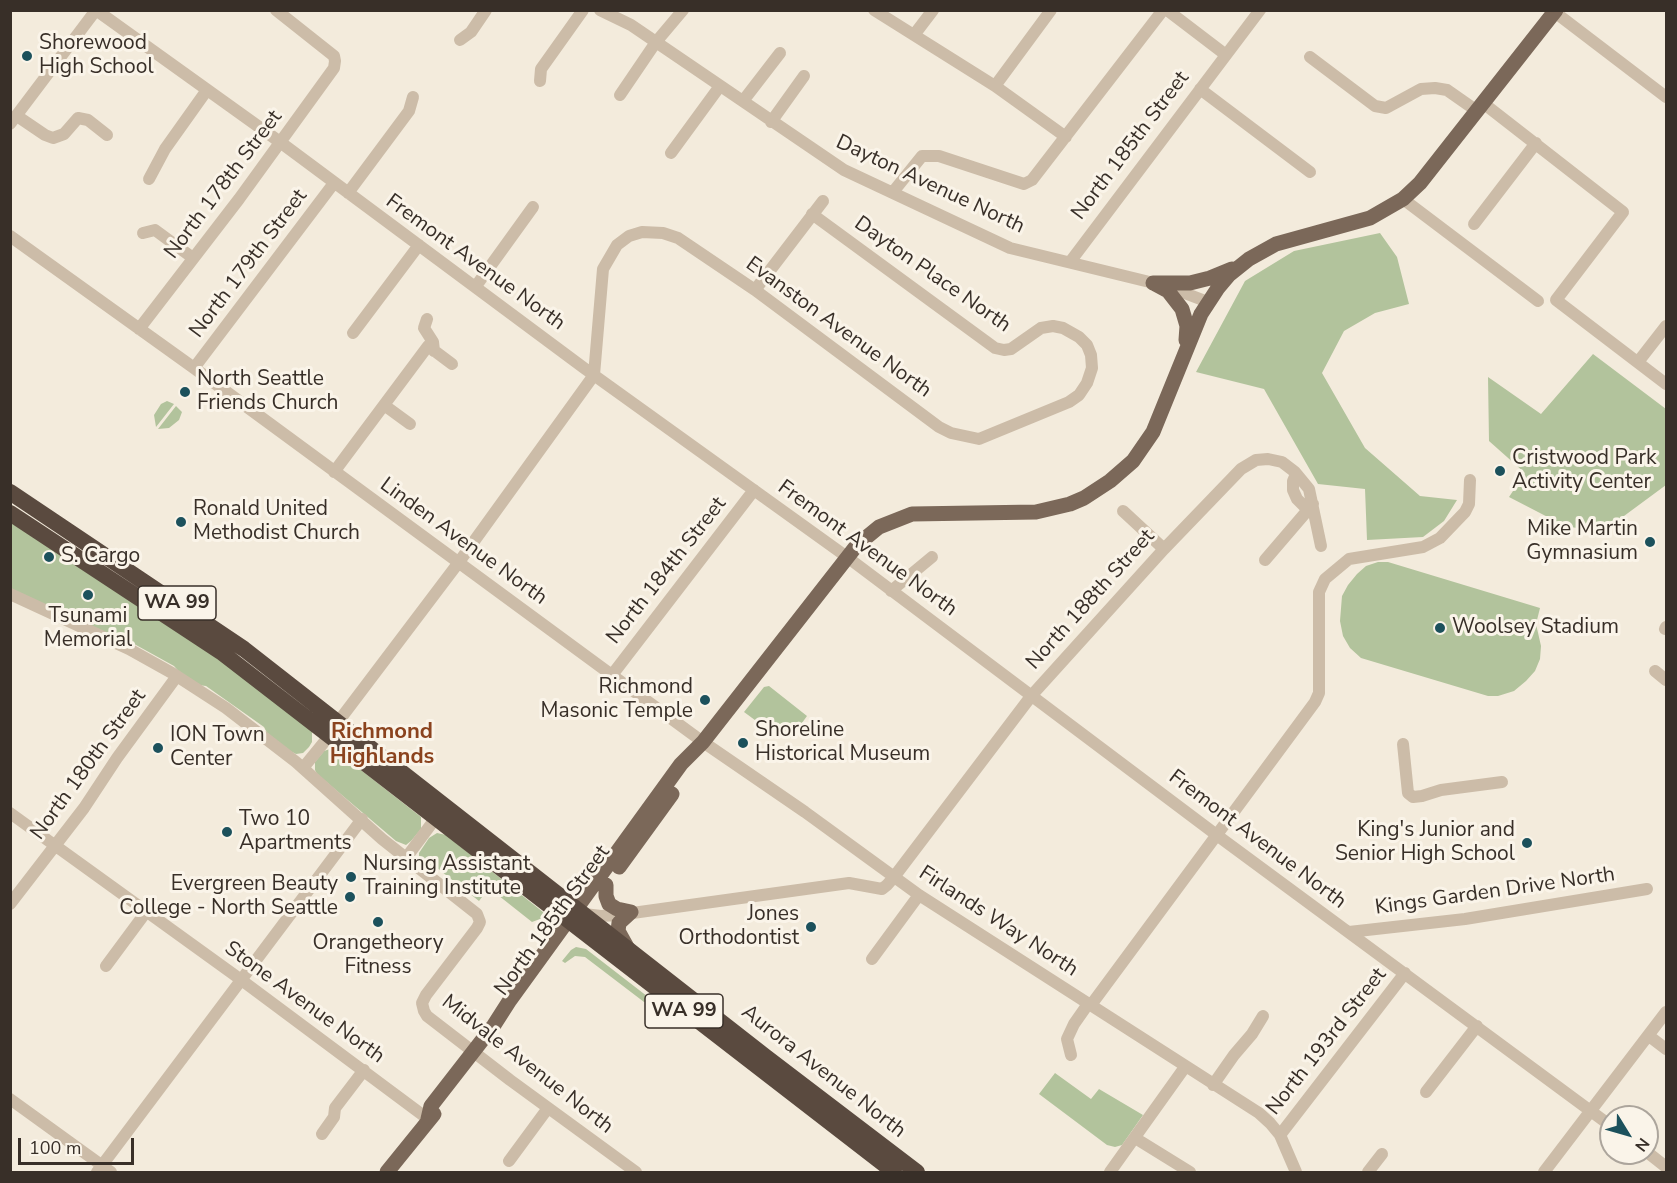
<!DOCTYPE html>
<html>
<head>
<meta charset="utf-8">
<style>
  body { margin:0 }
  #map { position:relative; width:1677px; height:1183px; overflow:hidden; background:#f3ebdc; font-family:"Nunito Sans",sans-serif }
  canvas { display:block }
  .frame { position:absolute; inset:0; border:12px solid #382f28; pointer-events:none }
  .north { position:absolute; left:1599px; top:1105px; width:60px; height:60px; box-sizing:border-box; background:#faf4e9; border:2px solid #aca59c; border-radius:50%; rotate:127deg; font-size:16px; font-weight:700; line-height:24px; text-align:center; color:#382f28 }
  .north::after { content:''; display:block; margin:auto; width:21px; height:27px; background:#1c515c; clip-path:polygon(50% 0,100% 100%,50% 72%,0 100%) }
  .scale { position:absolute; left:18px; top:1138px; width:116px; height:27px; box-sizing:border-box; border:3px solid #382f28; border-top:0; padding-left:8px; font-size:18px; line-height:21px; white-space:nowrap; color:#382f28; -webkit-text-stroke:4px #faf4e9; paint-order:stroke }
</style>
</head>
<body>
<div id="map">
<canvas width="1677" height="1183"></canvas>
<div class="frame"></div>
<div class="north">N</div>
<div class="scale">100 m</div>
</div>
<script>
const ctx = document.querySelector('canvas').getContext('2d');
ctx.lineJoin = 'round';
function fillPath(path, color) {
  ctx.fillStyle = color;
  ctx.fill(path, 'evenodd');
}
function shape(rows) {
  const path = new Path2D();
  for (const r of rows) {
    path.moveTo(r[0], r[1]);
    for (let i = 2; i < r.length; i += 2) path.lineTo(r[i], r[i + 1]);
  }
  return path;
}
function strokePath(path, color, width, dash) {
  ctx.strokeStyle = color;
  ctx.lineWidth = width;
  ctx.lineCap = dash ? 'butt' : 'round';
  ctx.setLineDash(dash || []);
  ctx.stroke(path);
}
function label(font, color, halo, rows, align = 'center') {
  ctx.font = font + ' "Nunito Sans",sans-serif';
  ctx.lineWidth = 6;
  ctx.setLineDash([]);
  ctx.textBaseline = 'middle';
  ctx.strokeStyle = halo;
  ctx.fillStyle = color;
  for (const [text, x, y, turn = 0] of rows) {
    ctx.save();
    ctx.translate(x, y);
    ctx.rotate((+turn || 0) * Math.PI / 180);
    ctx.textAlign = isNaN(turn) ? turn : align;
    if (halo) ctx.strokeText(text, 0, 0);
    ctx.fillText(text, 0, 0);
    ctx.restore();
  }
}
const green = shape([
  [1380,233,1397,257,1409,304,1375,313,1344,331,1322,373,1365,448,1420,496,1457,500,1444,521,1423,537,1367,540,1365,489,1318,484,1264,389,1196,372,1245,281,1294,251],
  [1593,354,1666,409,1666,485,1605,530,1567,527,1509,497,1525,473,1489,441,1488,377,1541,414],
  [167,401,174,404,156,427,154,415,161,404],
  [176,406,182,412,179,420,169,428,158,429],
  [10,522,203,647,312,731,312,742,309,747,303,753,296,754,290,751,267,733,264,727,206,686,198,685,181,674,174,666,127,640,117,638,11,591],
  [1378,562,1388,562,1540,608,1536,624,1541,646,1540,659,1535,671,1526,681,1514,691,1498,696,1488,696,1361,658,1350,648,1343,636,1340,621,1342,596,1348,585,1357,574,1366,566],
  [769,686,807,716,791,738,774,724,766,723,763,726,744,712,764,687],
  [330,749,334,749,421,817,421,829,411,841,406,845,396,841,317,774,315,770,315,762,324,751],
  [437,833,446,835,548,916,532,922,489,888,479,901,432,864,429,867,419,857,419,853,429,838],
  [576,947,586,949,652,1000,644,1002,585,957,575,956,565,963,562,961,571,950],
  [1055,1073,1091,1099,1099,1089,1143,1115,1122,1145,1115,1147,1107,1145,1039,1094]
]);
const minor = shape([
  [96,10,280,142,584,368,847,557,1218,836,1611,1126],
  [600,10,631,25,844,170,1010,248,1166,286,1208,302],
  [874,10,995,86,1066,137],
  [1167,10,1226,55],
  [1552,10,1666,97],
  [914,35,933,10],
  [460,40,471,32,486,10],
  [1310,57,1375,106,1386,108,1421,89,1435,88,1447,90,1477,111],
  [540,81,541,69,583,10],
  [995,86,1051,10],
  [1200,89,1310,172],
  [620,95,656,42,683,10],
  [743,101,780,53],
  [1483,103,1623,212,1556,300,1666,384],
  [17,116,45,135,53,138,64,134,78,118,88,120,107,135],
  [771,122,804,76],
  [10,124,96,10],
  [671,153,720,86],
  [149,179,165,149,207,90],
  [893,192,922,156,939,156,1024,184,1032,180,1163,10],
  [348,193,409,111,413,97],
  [1403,199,1538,301],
  [1474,224,1536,143],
  [143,233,155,230,193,258],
  [10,236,194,368,703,742,805,812,919,895,1259,1113,1270,1123,1280,1135,1296,1172],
  [1070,262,1260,10],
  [476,286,533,207],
  [755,290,823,201],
  [427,319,424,328,433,342,434,351],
  [139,329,239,199,334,68,335,61,334,56,276,10],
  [353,333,419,245],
  [1638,362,1666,326],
  [194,368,334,183],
  [384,405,410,424],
  [334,472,428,346,452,364],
  [1296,474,1293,481,1293,490,1297,499,1308,510],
  [1123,511,1164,549],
  [1265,560,1313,504],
  [891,591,932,557],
  [10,594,129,649,172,673,226,708,296,762,382,839,477,914,480,922,477,928,426,995,422,1003,424,1011,427,1016,510,1080,636,1172],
  [1665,629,1666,627],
  [1655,671,1666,680],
  [612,675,754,490],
  [338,722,459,562,594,375,603,269,617,245,629,236,642,232,663,233,678,238,755,290,939,427,951,433,979,439,1069,402,1079,395,1087,383,1092,368,1091,355,1087,345,1079,337,1063,328,1053,326,1041,328,1011,349,1004,350,995,348,812,214],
  [1403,744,1408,793,1413,797,1422,796,1441,790,1502,782],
  [303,768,330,735],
  [10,813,240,979,428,1119],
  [406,858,435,819],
  [10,904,84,808,117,758,177,676],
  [584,914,601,916,618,915,849,883,882,889,887,885,894,877,1032,695,1164,549,1241,469,1256,460,1268,459,1282,462,1295,472,1309,489,1321,546],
  [1349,932,1465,919,1647,889],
  [872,959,919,895],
  [106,966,146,912],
  [1091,1005,1315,702,1319,693,1319,592,1325,579,1349,559,1423,547,1440,538,1465,512,1469,504,1470,480],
  [1649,1036,1666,1049],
  [1071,1055,1067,1039,1074,1024,1088,1004],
  [1213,1085,1234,1055,1252,1034,1263,1016],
  [1426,1092,1477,1026],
  [10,1099,111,1172],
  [322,1134,334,1117,335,1108,364,1070],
  [1280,1135,1405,973],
  [1135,1138,1190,1172],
  [1647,1152,1666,1167],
  [509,1161,548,1108],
  [97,1172,362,819],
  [1110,1172,1185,1067],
  [1368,1172,1382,1154],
  [1544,1172,1666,1012]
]);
const major = shape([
  [1153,283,1190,283,1210,278,1232,269],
  [1155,284,1168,291,1182,309,1187,326,1186,340],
  [619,867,672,794],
  [606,885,606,896,609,904,617,909,631,912],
  [628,949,618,931,619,923,631,912],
  [428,1119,431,1106,494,1025,510,1000,681,764,703,742,857,545,879,527,912,514,1036,512,1070,504,1084,498,1110,481,1133,461,1153,432,1201,314,1218,288,1229,275,1249,259,1276,244,1370,218,1403,199,1420,183,1556,10],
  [387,1172,434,1114]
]);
const highway = shape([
  [10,492,244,649,766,1057,917,1172],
  [10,513,221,652,894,1172]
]);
const markers = [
  [27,56,6,"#1c515c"],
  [185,392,6,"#1c515c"],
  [1500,471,6,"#1c515c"],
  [181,522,6,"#1c515c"],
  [1650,542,6,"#1c515c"],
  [49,557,6,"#1c515c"],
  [88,595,6,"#1c515c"],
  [1440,628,6,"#1c515c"],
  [705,700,6,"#1c515c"],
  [743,743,6,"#1c515c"],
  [158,748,6,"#1c515c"],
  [227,832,6,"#1c515c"],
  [1527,843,6,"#1c515c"],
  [351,877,6,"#1c515c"],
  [350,897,6,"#1c515c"],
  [378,922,6,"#1c515c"],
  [811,927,6,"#1c515c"]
];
const shields = [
  [177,603,78],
  [684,1011,78]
];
const shieldNames = [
  ["WA 99",177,603],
  ["WA 99",684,1011]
];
const poiNames = [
  ["Shorewood",39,44],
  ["High School",39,68],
  ["North Seattle",197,380],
  ["Friends Church",197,404],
  ["Cristwood Park",1512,459],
  ["Activity Center",1512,483],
  ["Ronald United",193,510],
  ["Methodist Church",193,534],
  ["Mike Martin",1638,530,"right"],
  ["Gymnasium",1638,554,"right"],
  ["S. Cargo",61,557],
  ["Tsunami",88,617,"center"],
  ["Memorial",88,641,"center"],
  ["Woolsey Stadium",1452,628],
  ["Richmond",693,688,"right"],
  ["Masonic Temple",693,712,"right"],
  ["Shoreline",755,731],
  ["Historical Museum",755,755],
  ["ION Town",170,736],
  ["Center",170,760],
  ["Two 10",239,820],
  ["Apartments",239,844],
  ["King's Junior and",1515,831,"right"],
  ["Senior High School",1515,855,"right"],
  ["Nursing Assistant",363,865],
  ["Training Institute",363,889],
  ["Evergreen Beauty",338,885,"right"],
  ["College - North Seattle",338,909,"right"],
  ["Jones",799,915,"right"],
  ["Orthodontist",799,939,"right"],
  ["Orangetheory",378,944,"center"],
  ["Fitness",378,968,"center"]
];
const streetNames = [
  ["North 185th Street",1131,146,-53],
  ["North 178th Street",224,185,-53],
  ["Dayton Avenue North",930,185,25],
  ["Fremont Avenue North",475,263,36],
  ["North 179th Street",249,264,-53],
  ["Dayton Place North",932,275,35],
  ["Evanston Avenue North",838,328,36],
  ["Linden Avenue North",463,542,36],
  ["Fremont Avenue North",867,549,36],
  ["North 184th Street",667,571,-52],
  ["North 188th Street",1091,600,-48],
  ["North 180th Street",89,765,-54],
  ["Fremont Avenue North",1257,840,37],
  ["Kings Garden Drive North",1495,892,-8],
  ["North 185th Street",553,921,-54],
  ["Firlands Way North",998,922,33],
  ["Stone Avenue North",304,1003,36],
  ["North 193rd Street",1327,1042,-52],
  ["Midvale Avenue North",527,1065,38],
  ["Aurora Avenue North",823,1072,38]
];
const neighbourhoodNames = [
  ["Richmond",382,733],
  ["Highlands",382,758]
];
fillPath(green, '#b2c39c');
strokePath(minor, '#ccbca8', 12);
strokePath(major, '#7b6859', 15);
strokePath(highway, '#5a4a3f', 16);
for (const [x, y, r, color] of markers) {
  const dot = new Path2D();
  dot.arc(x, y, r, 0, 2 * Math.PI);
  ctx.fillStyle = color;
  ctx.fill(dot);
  strokePath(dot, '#faf4e9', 2);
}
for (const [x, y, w] of shields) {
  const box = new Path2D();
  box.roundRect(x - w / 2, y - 17, w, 34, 4.5);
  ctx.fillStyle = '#faf4e9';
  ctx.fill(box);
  strokePath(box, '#382f28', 1.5);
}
label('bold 20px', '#382f28', null, shieldNames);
label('21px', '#382f28', '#faf4e9', poiNames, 'left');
label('21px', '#382f28', '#faf4e9', streetNames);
label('bold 22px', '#8b431e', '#faf4e9', neighbourhoodNames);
</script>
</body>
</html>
